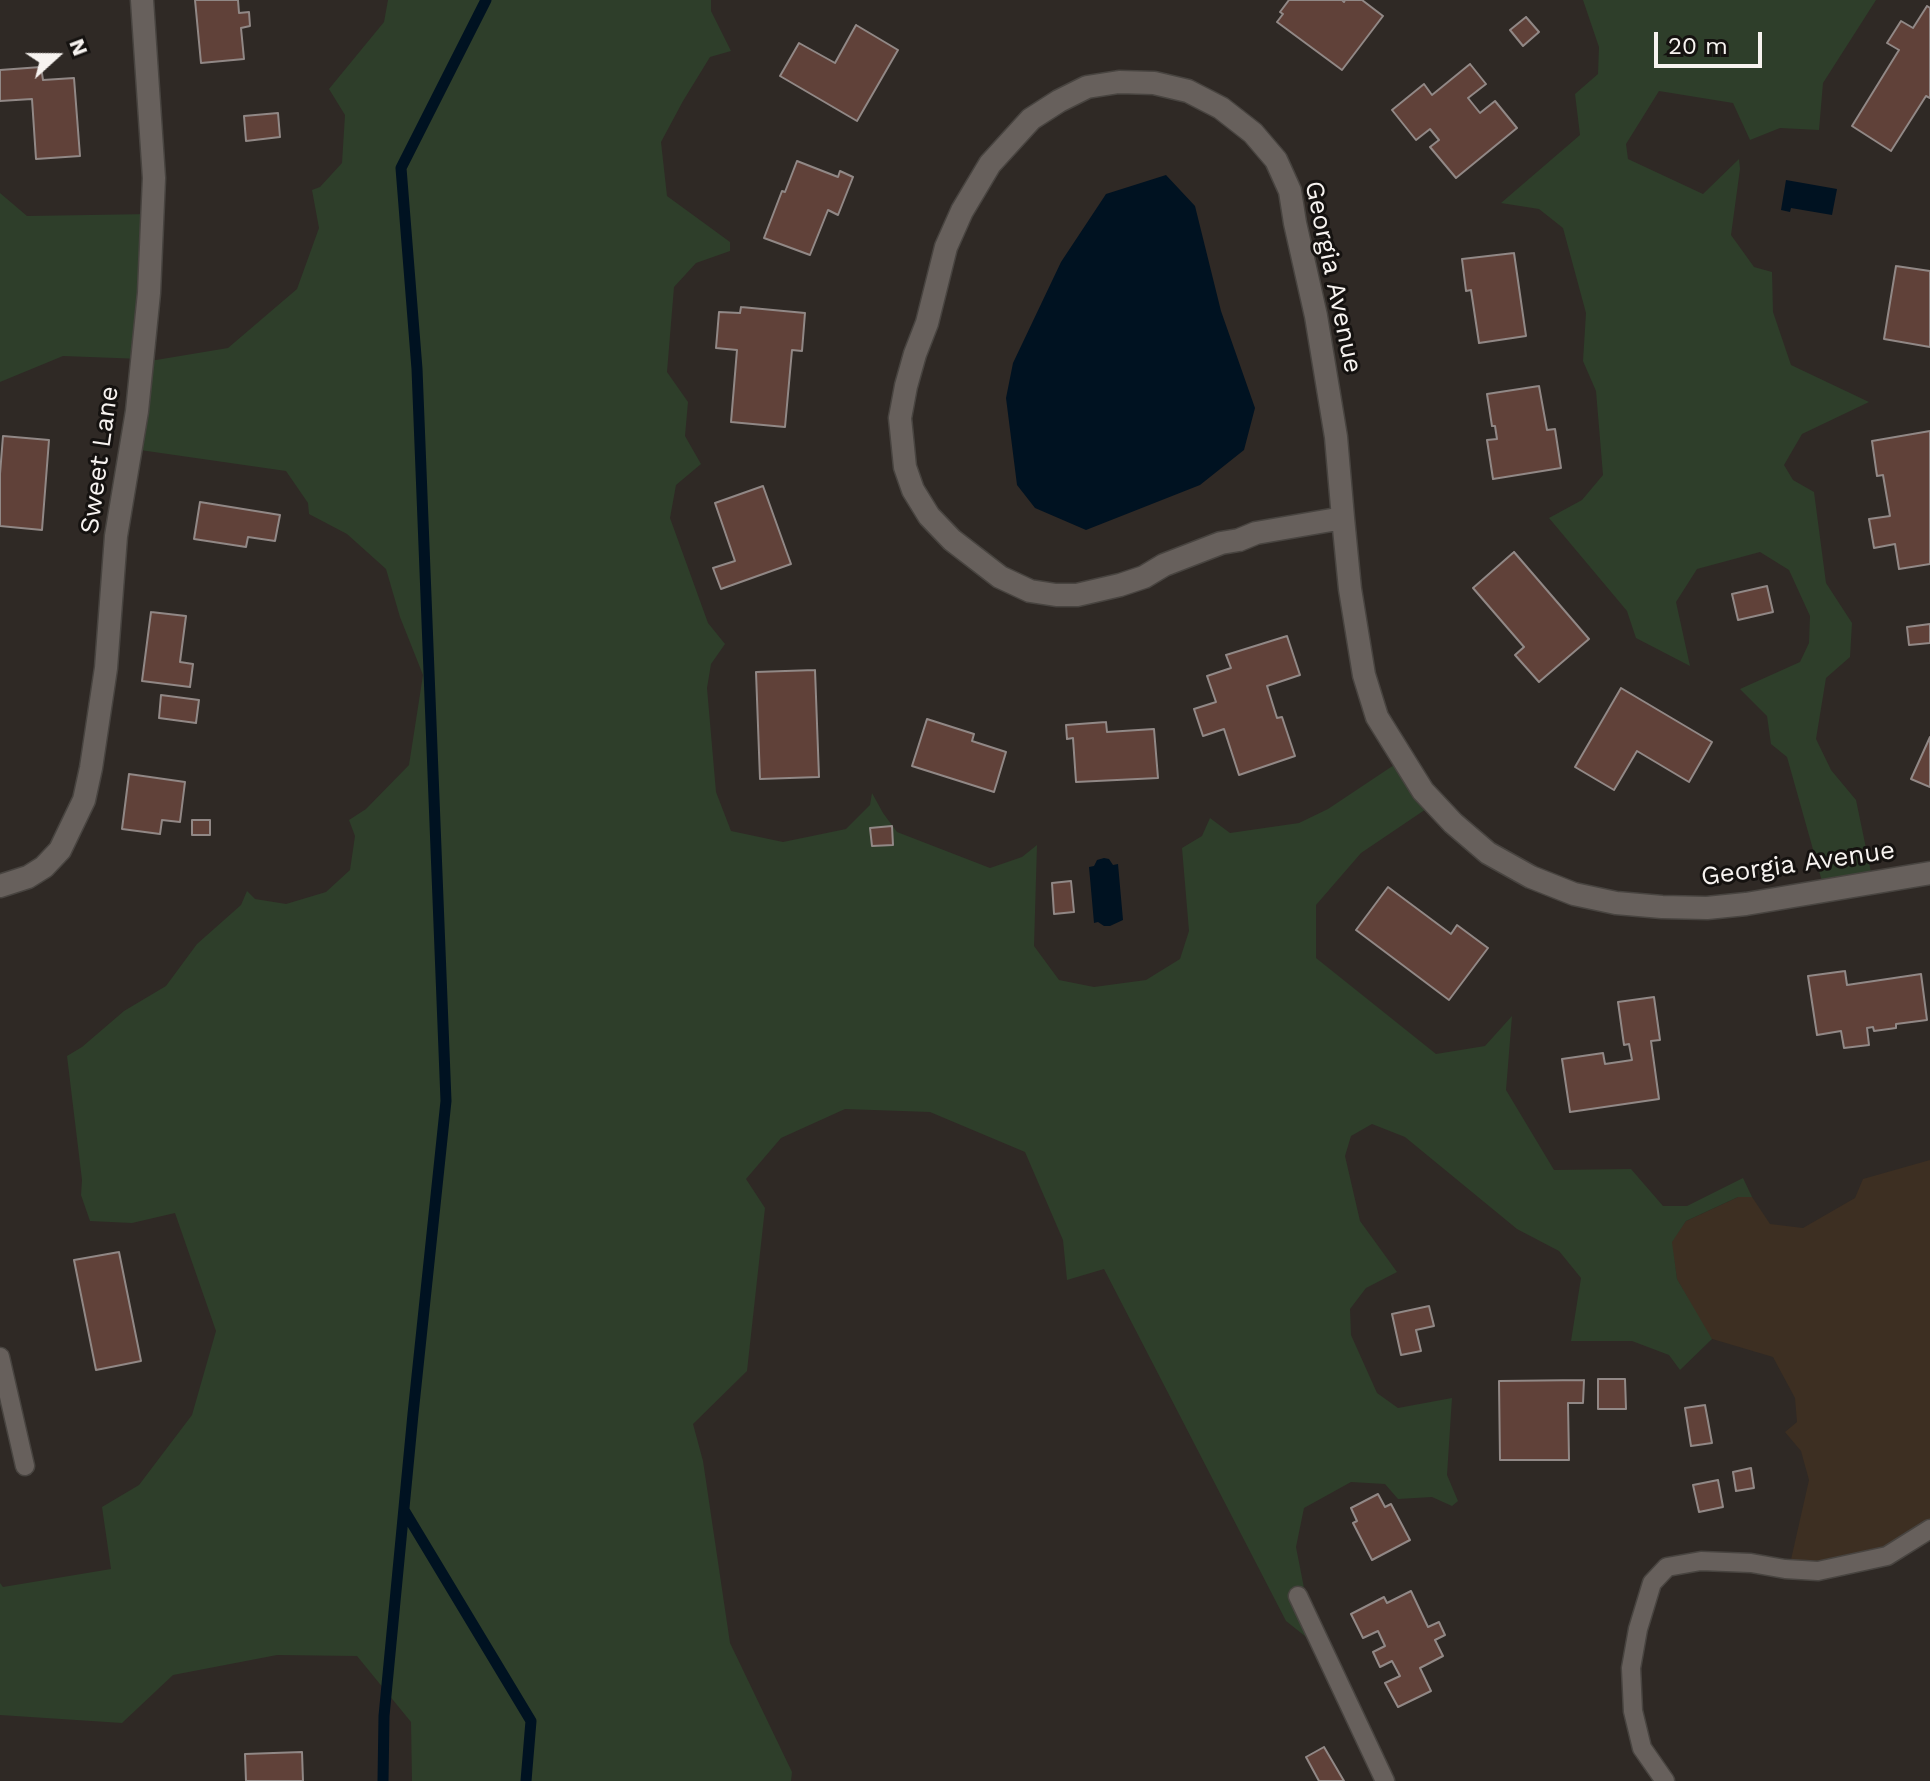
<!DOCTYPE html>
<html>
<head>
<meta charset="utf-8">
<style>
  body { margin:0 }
  #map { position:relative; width:1930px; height:1781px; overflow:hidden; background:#2f2925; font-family:"Work Sans",sans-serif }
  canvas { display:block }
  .north { position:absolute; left:16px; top:16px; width:80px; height:80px; -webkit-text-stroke:6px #151210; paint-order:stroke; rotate:69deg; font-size:22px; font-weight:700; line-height:32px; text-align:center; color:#f7f3f0 }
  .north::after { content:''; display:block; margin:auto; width:28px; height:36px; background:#f7f3f0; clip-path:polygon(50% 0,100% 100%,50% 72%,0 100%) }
  .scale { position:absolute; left:1654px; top:32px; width:108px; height:36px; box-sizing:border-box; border:4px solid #f7f3f0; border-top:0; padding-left:10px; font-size:24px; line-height:28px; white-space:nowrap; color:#f7f3f0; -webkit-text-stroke:6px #151210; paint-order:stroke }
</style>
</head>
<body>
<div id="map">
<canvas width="1930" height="1781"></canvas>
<div class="north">N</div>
<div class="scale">20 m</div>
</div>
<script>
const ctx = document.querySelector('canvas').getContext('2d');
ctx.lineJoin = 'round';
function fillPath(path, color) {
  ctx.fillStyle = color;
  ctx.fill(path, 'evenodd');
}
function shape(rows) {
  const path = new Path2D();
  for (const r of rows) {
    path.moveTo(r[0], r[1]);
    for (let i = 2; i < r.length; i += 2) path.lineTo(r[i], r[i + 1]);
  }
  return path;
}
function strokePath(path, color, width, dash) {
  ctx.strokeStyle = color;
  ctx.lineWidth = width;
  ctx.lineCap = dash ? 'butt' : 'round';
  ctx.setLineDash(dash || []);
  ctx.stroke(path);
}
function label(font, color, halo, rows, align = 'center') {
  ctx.font = font + ' "Work Sans",sans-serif';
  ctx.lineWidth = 6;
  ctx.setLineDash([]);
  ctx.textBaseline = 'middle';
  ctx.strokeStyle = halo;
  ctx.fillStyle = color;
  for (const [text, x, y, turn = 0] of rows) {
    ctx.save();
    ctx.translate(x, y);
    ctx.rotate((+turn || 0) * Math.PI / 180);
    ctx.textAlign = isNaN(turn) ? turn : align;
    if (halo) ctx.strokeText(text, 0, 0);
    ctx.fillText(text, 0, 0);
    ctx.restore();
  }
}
const commercial = shape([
  [1930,1160,1930,1528,1844,1565,1790,1564,1809,1480,1801,1451,1785,1432,1797,1422,1795,1398,1773,1357,1709,1338,1677,1279,1671,1242,1686,1221,1738,1197,1752,1197,1770,1224,1803,1228,1855,1198,1863,1179]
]);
const green = shape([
  [388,0,711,0,711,11,731,51,710,57,683,101,661,142,667,196,730,242,730,251,696,263,674,287,667,372,688,402,685,436,701,464,676,485,670,518,708,623,725,644,711,664,707,688,716,792,731,831,783,842,846,829,870,805,872,793,883,813,897,832,990,868,1022,857,1037,845,1034,946,1059,980,1094,987,1146,980,1180,959,1189,931,1182,848,1202,836,1210,818,1230,833,1299,823,1328,809,1403,759,1435,803,1361,853,1316,905,1316,958,1436,1054,1485,1046,1512,1016,1506,1090,1554,1170,1631,1169,1663,1206,1687,1206,1743,1178,1752,1197,1738,1197,1686,1221,1672,1242,1677,1279,1712,1339,1680,1370,1669,1355,1632,1341,1571,1341,1581,1278,1559,1251,1517,1229,1405,1137,1372,1124,1351,1136,1345,1156,1360,1221,1397,1272,1366,1288,1350,1309,1351,1335,1377,1393,1398,1408,1452,1398,1447,1475,1458,1501,1452,1506,1432,1497,1398,1499,1385,1484,1351,1482,1304,1508,1296,1547,1315,1644,1286,1621,1104,1269,1067,1280,1063,1240,1025,1152,930,1112,845,1109,781,1138,746,1179,765,1208,747,1371,693,1424,703,1461,730,1643,792,1772,791,1781,412,1781,411,1722,357,1656,277,1655,173,1675,122,1723,0,1715,0,1583,3,1587,111,1569,102,1507,139,1485,192,1415,216,1331,175,1213,132,1223,90,1221,81,1195,82,1180,67,1056,82,1047,124,1011,166,986,197,944,241,905,247,891,255,899,286,904,326,892,350,870,355,836,349,820,366,809,409,765,423,675,400,617,386,569,347,534,309,514,308,503,286,471,133,449,142,359,63,356,0,382,0,193,27,216,151,214,143,359,156,360,228,348,297,289,319,228,312,190,320,187,342,163,345,115,329,89,384,22],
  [1583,0,1876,0,1823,83,1819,130,1780,128,1750,140,1733,103,1659,91,1626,144,1628,159,1703,194,1739,159,1740,169,1731,235,1754,267,1772,272,1773,312,1791,365,1869,402,1802,434,1784,465,1793,480,1814,492,1826,583,1852,623,1850,657,1826,678,1816,739,1831,770,1856,800,1872,877,1823,885,1787,757,1771,744,1767,716,1740,689,1800,662,1809,643,1810,616,1789,570,1760,552,1697,569,1676,602,1690,666,1636,638,1627,611,1549,518,1582,500,1603,475,1596,391,1583,361,1586,313,1563,228,1539,209,1501,203,1580,135,1575,94,1598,74,1599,47]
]);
const water = shape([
  [1166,175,1195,206,1221,311,1255,408,1244,450,1200,485,1086,530,1035,508,1017,485,1006,398,1013,363,1061,262,1106,194],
  [1786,180,1837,189,1832,215,1791,208,1790,212,1781,210],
  [1104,858,1109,859,1113,865,1118,864,1123,920,1110,926,1104,926,1098,922,1094,923,1089,867,1094,866,1097,860]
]);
const stream = shape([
  [404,1510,531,1721,526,1781],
  [383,1781,384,1716,413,1414,446,1101,417,369,401,168,486,0]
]);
const building = shape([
  [195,0,238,0,239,13,249,12,250,26,241,28,244,59,201,63,195,0],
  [1289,0,1342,0,1344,2,1345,0,1362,0,1383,16,1342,70,1277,22,1283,14,1280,12,1289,0],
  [1927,6,1930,8,1930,98,1926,96,1891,151,1852,126,1899,50,1887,43,1901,21,1913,28,1927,6],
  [1526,17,1539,32,1523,46,1510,30,1526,17],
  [856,25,898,50,857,121,780,76,799,43,835,63,856,25],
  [1470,64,1486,84,1468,98,1480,113,1495,101,1517,128,1456,178,1430,147,1439,140,1430,129,1416,140,1392,110,1424,84,1432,95,1470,64],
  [41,67,43,80,74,78,80,156,36,159,32,99,0,101,0,70,41,67],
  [278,113,280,137,246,141,244,116,278,113],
  [797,161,838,177,840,171,853,177,838,215,828,210,810,255,764,238,782,191,785,192,797,161],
  [1514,253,1526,336,1479,343,1471,290,1466,291,1462,259,1514,253],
  [1896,266,1930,271,1930,347,1884,339,1896,266],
  [741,307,805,313,802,351,792,350,785,427,731,422,737,350,716,348,719,312,740,313,741,307],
  [1539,386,1547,430,1555,429,1561,468,1493,479,1487,440,1497,439,1495,426,1492,426,1487,394,1539,386],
  [1930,431,1930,564,1899,569,1895,544,1874,548,1869,519,1890,516,1883,475,1877,476,1872,441,1930,431],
  [3,436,49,440,42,530,0,526,0,474,3,436],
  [763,486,791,564,721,589,713,568,735,561,715,503,763,486],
  [200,502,280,515,275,541,248,537,246,547,194,539,200,502],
  [1514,552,1589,639,1539,682,1515,655,1524,647,1473,588,1514,552],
  [1767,586,1773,612,1738,620,1732,594,1767,586],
  [151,612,186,616,180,662,193,664,190,687,142,681,151,612],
  [1930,624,1930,643,1909,645,1907,627,1930,624],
  [1287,636,1300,675,1267,686,1277,718,1282,717,1295,756,1239,775,1224,729,1203,736,1194,709,1216,702,1207,676,1231,668,1226,655,1287,636],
  [815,670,819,777,760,779,756,672,815,670],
  [1621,688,1712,742,1689,782,1637,751,1614,790,1575,767,1621,688],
  [161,695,199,700,196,723,159,718,161,695],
  [927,719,974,734,972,741,1006,752,994,792,912,766,927,719],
  [1106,722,1107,732,1154,729,1158,778,1076,782,1073,738,1067,739,1066,725,1106,722],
  [1930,737,1930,787,1911,779,1930,737],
  [129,774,185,782,180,822,162,820,160,834,122,829,129,774],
  [192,820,210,820,210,835,192,835,192,820],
  [892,826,893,845,872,846,870,828,892,826],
  [1071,881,1074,912,1054,914,1052,883,1071,881],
  [1388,887,1451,934,1457,925,1488,948,1449,1000,1356,930,1388,887],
  [1845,971,1847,985,1921,974,1927,1020,1896,1024,1896,1028,1874,1031,1873,1027,1867,1028,1869,1045,1844,1048,1841,1031,1817,1035,1808,976,1845,971],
  [1654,997,1660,1040,1651,1041,1659,1099,1570,1112,1562,1059,1603,1053,1605,1064,1632,1060,1629,1044,1624,1045,1618,1002,1654,997],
  [119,1252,141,1361,96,1370,74,1260,119,1252],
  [1429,1306,1434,1326,1416,1330,1421,1351,1401,1355,1392,1314,1429,1306],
  [1598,1379,1625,1379,1626,1409,1598,1409,1598,1379],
  [1584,1380,1583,1403,1568,1403,1569,1460,1500,1460,1499,1381,1584,1380],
  [1705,1405,1712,1443,1691,1446,1685,1408,1705,1405],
  [1751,1468,1754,1488,1736,1491,1733,1472,1751,1468],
  [1718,1480,1723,1507,1699,1512,1693,1485,1718,1480],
  [1378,1494,1385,1507,1391,1504,1410,1540,1372,1560,1353,1523,1357,1521,1351,1508,1378,1494],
  [1411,1591,1428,1627,1439,1622,1445,1635,1435,1640,1443,1656,1420,1668,1431,1691,1398,1707,1385,1683,1400,1676,1392,1661,1380,1667,1373,1652,1385,1646,1378,1631,1363,1638,1351,1614,1384,1597,1387,1603,1411,1591],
  [1324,1747,1344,1781,1319,1781,1306,1757,1324,1747],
  [302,1752,303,1781,246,1781,245,1754,302,1752]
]);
const service = shape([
  [0,1357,25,1466],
  [1298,1596,1385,1781],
  [1665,1781,1642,1748,1633,1711,1631,1668,1638,1629,1652,1583,1667,1567,1701,1561,1751,1563,1785,1569,1818,1571,1887,1556,1930,1529]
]);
const minor = shape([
  [1119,82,1154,83,1188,91,1221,108,1253,133,1276,160,1290,191,1295,223,1316,316,1336,437,1343,518,1256,533,1239,540,1221,543,1164,565,1144,577,1120,585,1077,595,1056,595,1030,591,1000,577,952,540,929,516,913,490,905,467,900,418,906,386,915,354,927,323,946,247,962,211,990,164,1031,119,1059,101,1087,87,1119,82],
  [1343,518,1350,589,1364,675,1377,717,1423,791,1453,823,1488,853,1531,877,1574,894,1616,903,1662,907,1707,908,1746,904,1930,873],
  [0,886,28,877,44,867,60,850,84,800,91,768,106,668,116,536,137,411,149,293,154,178,142,0]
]);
const streetNames = [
  ["Georgia Avenue",1333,277,78],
  ["Sweet Lane",100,460,-82],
  ["Georgia Avenue",1798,864,-8]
];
fillPath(commercial, '#3d2f22');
fillPath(green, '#2e3e2a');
fillPath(water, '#001221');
strokePath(stream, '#001221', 11);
fillPath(building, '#604139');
strokePath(building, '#918886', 2);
strokePath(service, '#484440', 21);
strokePath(minor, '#484440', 25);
strokePath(service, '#67605c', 18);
strokePath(minor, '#67605c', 22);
label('26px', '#f7f3f0', '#151210', streetNames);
</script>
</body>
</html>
